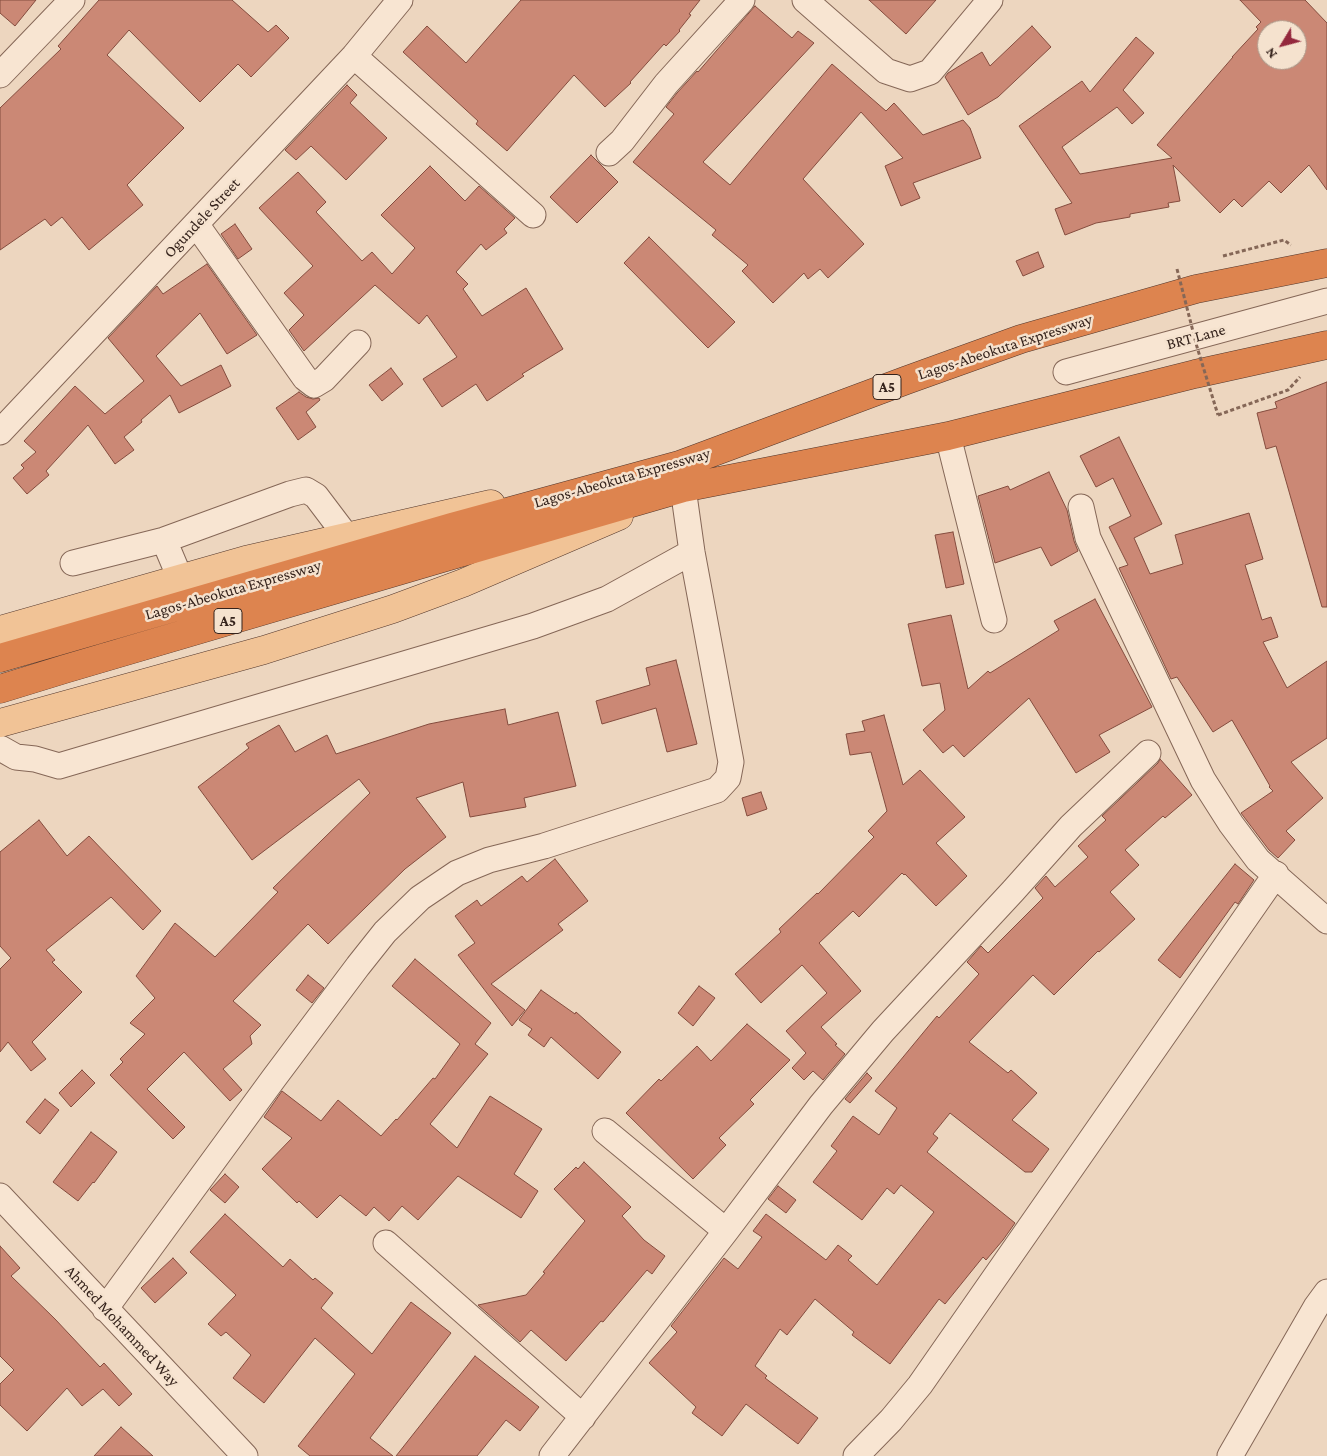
<!DOCTYPE html>
<html>
<head>
<meta charset="utf-8">
<style>
  body { margin:0 }
  #map { position:relative; width:1327px; height:1456px; overflow:hidden; background:#edd6bf; font-family:"Crimson Pro",serif }
  canvas { display:block }
  .north { position:absolute; left:1257px; top:20px; width:50px; height:50px; box-sizing:border-box; background:#f5e2ce; border:1px solid #a89687; border-radius:50%; rotate:233deg; font-size:14px; font-weight:700; line-height:20px; text-align:center; color:#35231c }
  .north::after { content:''; display:block; margin:auto; width:18px; height:22px; background:#94283d; clip-path:polygon(50% 0,100% 100%,50% 72%,0 100%) }
</style>
</head>
<body>
<div id="map">
<canvas width="1327" height="1456"></canvas>
<div class="north">N</div>
</div>
<script>
const ctx = document.querySelector('canvas').getContext('2d');
ctx.lineJoin = 'round';
function fillPath(path, color) {
  ctx.fillStyle = color;
  ctx.fill(path, 'evenodd');
}
function shape(rows) {
  const path = new Path2D();
  for (const r of rows) {
    path.moveTo(r[0], r[1]);
    for (let i = 2; i < r.length; i += 2) path.lineTo(r[i], r[i + 1]);
  }
  return path;
}
function strokePath(path, color, width, dash) {
  ctx.strokeStyle = color;
  ctx.lineWidth = width;
  ctx.lineCap = dash ? 'butt' : 'round';
  ctx.setLineDash(dash || []);
  ctx.stroke(path);
}
function label(font, color, halo, rows, align = 'center') {
  ctx.font = font + ' "Crimson Pro",serif';
  ctx.lineWidth = 5;
  ctx.setLineDash([]);
  ctx.textBaseline = 'middle';
  ctx.strokeStyle = halo;
  ctx.fillStyle = color;
  for (const [text, x, y, turn = 0] of rows) {
    ctx.save();
    ctx.translate(x, y);
    ctx.rotate((+turn || 0) * Math.PI / 180);
    ctx.textAlign = isNaN(turn) ? turn : align;
    if (halo) ctx.strokeText(text, 0, 0);
    ctx.fillText(text, 0, 0);
    ctx.restore();
  }
}
const building = shape([
  [0,0,36,0,15,26,0,13,0,0],
  [99,0,232,0,268,32,276,25,289,38,251,77,238,64,200,102,129,30,107,55,184,128,127,185,143,205,89,250,62,217,51,226,45,219,0,250,0,108,61,49,58,46,99,0],
  [521,0,700,0,689,14,691,15,679,30,680,31,666,46,664,44,630,82,631,83,605,107,574,75,507,151,476,124,478,121,403,52,427,26,466,63,521,0],
  [869,0,936,0,906,34,869,0],
  [1240,0,1305,0,1327,23,1327,190,1309,165,1281,193,1269,181,1242,207,1234,199,1220,213,1173,165,1180,201,1168,203,1169,207,1130,214,1130,217,1096,223,1065,235,1055,209,1072,203,1019,126,1082,81,1090,92,1136,37,1154,53,1123,90,1144,113,1132,124,1117,107,1062,147,1080,174,1172,158,1157,145,1233,57,1232,57,1258,29,1256,27,1261,22,1240,0],
  [1267,30,1297,30,1297,60,1267,60,1267,30],
  [755,6,792,38,798,31,814,43,703,162,730,185,832,64,886,111,894,103,923,135,963,120,970,128,981,158,913,183,920,198,901,206,885,166,903,158,861,112,803,179,864,244,828,278,820,269,808,279,804,273,773,303,742,271,748,265,712,235,716,230,633,162,674,114,666,107,677,93,697,71,698,72,755,6],
  [1032,26,1051,47,998,97,968,115,945,77,948,73,982,52,990,66,1032,26],
  [347,85,357,95,350,103,387,138,346,180,311,146,296,160,285,150,347,85],
  [591,155,618,182,577,223,550,197,591,155],
  [430,166,465,201,479,186,515,218,504,229,507,233,486,250,481,244,456,272,468,284,463,289,482,316,526,288,563,349,522,374,524,376,487,401,476,384,442,407,423,379,457,357,427,315,419,324,375,285,304,351,289,330,304,315,284,293,313,266,259,208,298,172,326,202,316,212,362,261,372,252,392,274,415,248,381,215,430,166],
  [235,224,252,249,238,259,221,234,235,224],
  [649,237,735,322,708,348,624,263,649,237],
  [1038,252,1044,267,1023,276,1016,261,1038,252],
  [207,264,257,335,227,354,200,313,156,356,181,386,221,365,231,386,179,413,170,395,141,420,142,422,124,437,134,450,115,464,88,425,46,471,49,475,27,494,13,478,24,468,21,465,36,452,24,441,75,386,105,414,144,381,108,338,157,286,163,294,207,264],
  [391,368,403,384,382,401,369,385,391,368],
  [1327,382,1327,607,1322,607,1276,446,1266,449,1257,413,1277,408,1275,402,1327,382],
  [299,392,306,397,313,399,319,398,320,400,306,412,316,427,298,440,276,408,299,392],
  [1119,437,1162,524,1134,538,1150,574,1183,564,1175,535,1249,513,1263,559,1245,565,1262,620,1271,617,1278,637,1263,642,1287,688,1327,661,1327,738,1291,762,1323,798,1286,831,1295,840,1278,858,1269,850,1241,813,1273,791,1269,787,1270,786,1232,720,1213,732,1177,677,1171,679,1119,568,1128,565,1109,527,1131,516,1113,478,1096,487,1080,456,1119,437],
  [1049,472,1067,510,1074,541,1078,551,1051,566,1041,547,995,563,978,496,1008,486,1010,490,1049,472],
  [953,532,964,584,946,588,935,535,953,532],
  [1095,599,1152,707,1099,735,1110,752,1076,773,1029,698,964,757,953,745,943,753,923,730,945,710,940,683,922,686,908,624,951,615,968,689,988,671,990,673,1059,630,1054,621,1095,599],
  [676,660,697,744,667,752,656,708,602,724,596,701,650,685,646,668,676,660],
  [505,709,508,725,558,712,576,786,524,798,526,807,470,817,463,782,416,798,446,837,405,869,328,944,308,924,233,1001,261,1025,250,1036,252,1044,223,1069,242,1090,230,1101,184,1052,147,1089,185,1127,173,1139,110,1075,123,1062,120,1059,145,1034,130,1023,155,998,136,976,175,923,215,957,278,892,273,888,370,793,359,779,252,860,198,787,249,748,246,744,279,725,295,752,327,735,336,754,429,724,505,709],
  [884,715,903,785,920,770,965,817,936,843,967,876,936,906,905,874,904,875,902,873,859,917,853,911,819,943,861,991,821,1027,837,1044,835,1045,845,1054,823,1080,813,1071,804,1080,792,1068,806,1053,786,1031,827,993,802,965,761,1003,735,974,781,932,779,929,817,893,818,894,874,837,868,831,887,811,871,752,850,755,846,734,865,731,862,721,884,715],
  [1160,759,1192,795,1165,818,1163,816,1125,850,1139,865,1110,892,1135,919,1099,952,1098,951,1054,995,1033,975,969,1042,1008,1073,1011,1070,1037,1093,1012,1120,1049,1149,1032,1172,1025,1172,950,1113,933,1134,938,1138,927,1152,1015,1223,1003,1240,986,1260,983,1257,945,1304,939,1299,890,1364,852,1335,854,1332,815,1299,787,1335,780,1329,755,1366,767,1376,765,1378,818,1418,798,1444,746,1404,722,1436,692,1413,696,1407,649,1363,677,1332,671,1326,724,1258,738,1269,762,1237,753,1231,766,1214,826,1260,838,1245,852,1256,848,1260,877,1285,934,1212,901,1185,894,1194,887,1188,862,1220,813,1182,837,1151,831,1146,853,1116,879,1135,897,1108,875,1091,937,1016,939,1018,979,974,967,962,981,946,988,953,1043,898,1035,888,1046,876,1055,887,1088,857,1078,846,1106,820,1102,816,1158,763,1160,759],
  [761,792,767,809,747,816,742,798,761,792],
  [39,820,67,856,89,836,161,911,143,930,111,897,46,950,55,960,52,962,82,992,32,1042,46,1059,31,1071,8,1042,0,1052,0,969,11,958,0,946,0,852,39,820],
  [555,859,588,901,558,924,563,930,491,984,525,1010,512,1026,458,955,475,943,455,916,477,900,481,906,522,876,527,882,555,859],
  [1235,864,1254,880,1238,904,1235,902,1180,978,1158,960,1235,864],
  [415,959,491,1023,475,1044,488,1054,430,1124,457,1148,490,1096,542,1129,514,1174,538,1191,521,1218,458,1176,418,1220,402,1206,389,1221,374,1207,366,1216,340,1195,317,1218,299,1201,297,1203,262,1169,292,1138,264,1117,282,1091,321,1121,338,1100,381,1136,396,1119,397,1120,433,1078,435,1079,460,1044,392,986,415,959],
  [308,975,324,988,312,1003,296,990,308,975],
  [699,986,715,998,693,1026,678,1013,699,986],
  [541,990,575,1014,576,1012,621,1052,598,1079,551,1037,544,1047,528,1035,532,1029,519,1020,541,990],
  [747,1024,790,1060,750,1100,754,1104,719,1138,726,1145,693,1179,626,1113,659,1079,661,1081,697,1046,711,1061,747,1024],
  [82,1070,95,1083,71,1107,59,1093,82,1070],
  [867,1073,872,1078,850,1103,845,1099,867,1073],
  [45,1099,59,1110,40,1134,26,1122,45,1099],
  [91,1132,117,1152,94,1183,93,1182,78,1201,53,1182,91,1132],
  [584,1162,631,1207,622,1216,644,1240,665,1256,652,1274,647,1270,603,1322,601,1321,566,1361,531,1330,520,1342,478,1305,526,1295,545,1273,543,1272,585,1221,554,1189,576,1167,578,1169,584,1162],
  [225,1174,239,1187,225,1203,210,1190,225,1174],
  [778,1186,796,1200,786,1213,768,1199,778,1186],
  [225,1214,283,1267,290,1259,313,1280,315,1278,333,1293,321,1308,372,1354,411,1302,451,1333,370,1438,393,1456,310,1456,298,1446,355,1374,315,1338,264,1403,233,1378,251,1355,226,1332,221,1336,208,1324,236,1295,190,1252,225,1214],
  [0,1246,20,1268,11,1276,55,1319,100,1367,104,1363,132,1394,119,1406,103,1389,82,1406,67,1388,27,1431,0,1405,0,1384,14,1370,0,1356,0,1246],
  [173,1258,187,1273,155,1303,141,1288,173,1258],
  [475,1356,539,1407,520,1431,506,1420,477,1456,396,1456,475,1356],
  [121,1427,153,1456,94,1456,121,1427]
]);
const path = shape([
  [1223,256,1284,240,1291,245],
  [1218,415,1288,390,1300,377]
]);
const minor = shape([
  [805,0,886,71,910,79,930,72,990,0],
  [354,56,533,215],
  [0,75,72,0],
  [609,153,622,141,666,84,742,0],
  [196,224,305,378,314,385,324,379,358,343],
  [1066,372,1327,301],
  [0,432,354,56,400,0],
  [948,436,994,620],
  [1081,507,1088,538,1203,780,1231,824,1258,860,1327,921],
  [164,540,180,578],
  [73,563,164,540,290,494,306,490,316,496,347,537],
  [0,748,16,757,35,759,59,766,533,626,607,599,692,552],
  [605,1131,726,1231],
  [0,1196,245,1456],
  [386,1243,583,1417],
  [105,1309,274,1078,358,966,385,932,420,898,457,873,489,860,544,846,717,790,728,778,731,762,692,552,683,488],
  [552,1456,726,1231,821,1105,883,1031,1013,891,1071,826,1148,753],
  [856,1456,891,1420,920,1385,1276,874],
  [1230,1456,1316,1307,1327,1292]
]);
const major = shape([
  [0,630,246,560,491,504],
  [0,723,264,650,393,609,463,583,619,516]
]);
const highway = shape([
  [0,658,452,527,679,465,907,380,1021,339,1196,289,1327,263],
  [0,689,65,669,456,554,683,488,948,436,1195,374,1327,345]
]);
const pathBridge = shape([
  [1177,269,1197,347,1218,415]
]);
const shields = [
  [887,387,28],
  [228,621,28]
];
const shieldNames = [
  ["A5",887,387],
  ["A5",228,621]
];
const streetNames = [
  ["Ogundele Street",202,218,-47],
  ["BRT Lane",1196,337,-15],
  ["Lagos-Abeokuta Expressway",1005,347,-18],
  ["Lagos-Abeokuta Expressway",622,478,-16],
  ["Lagos-Abeokuta Expressway",233,590,-16],
  ["Ahmed Mohammed Way",122,1326,47]
];
fillPath(building, '#cb8875');
strokePath(building, '#844c3e', 1);
strokePath(minor, '#856757', 27);
strokePath(major, '#53372c', 29);
strokePath(highway, '#53372c', 29);
strokePath(path, '#856757', 3, [4, 2.5]);
strokePath(minor, '#f8e5d2', 25);
strokePath(major, '#f1c396', 28);
strokePath(highway, '#dd844f', 28);
strokePath(pathBridge, '#856757', 3, [4, 2.5]);
for (const [x, y, w] of shields) {
  const box = new Path2D();
  box.roundRect(x - w / 2, y - 12.5, w, 25, 4);
  ctx.fillStyle = '#f5e2ce';
  ctx.fill(box);
  strokePath(box, '#35231c', 1);
}
label('bold 15px', '#35231c', null, shieldNames);
label('16px', '#35231c', '#f5e2ce', streetNames);
</script>
</body>
</html>
